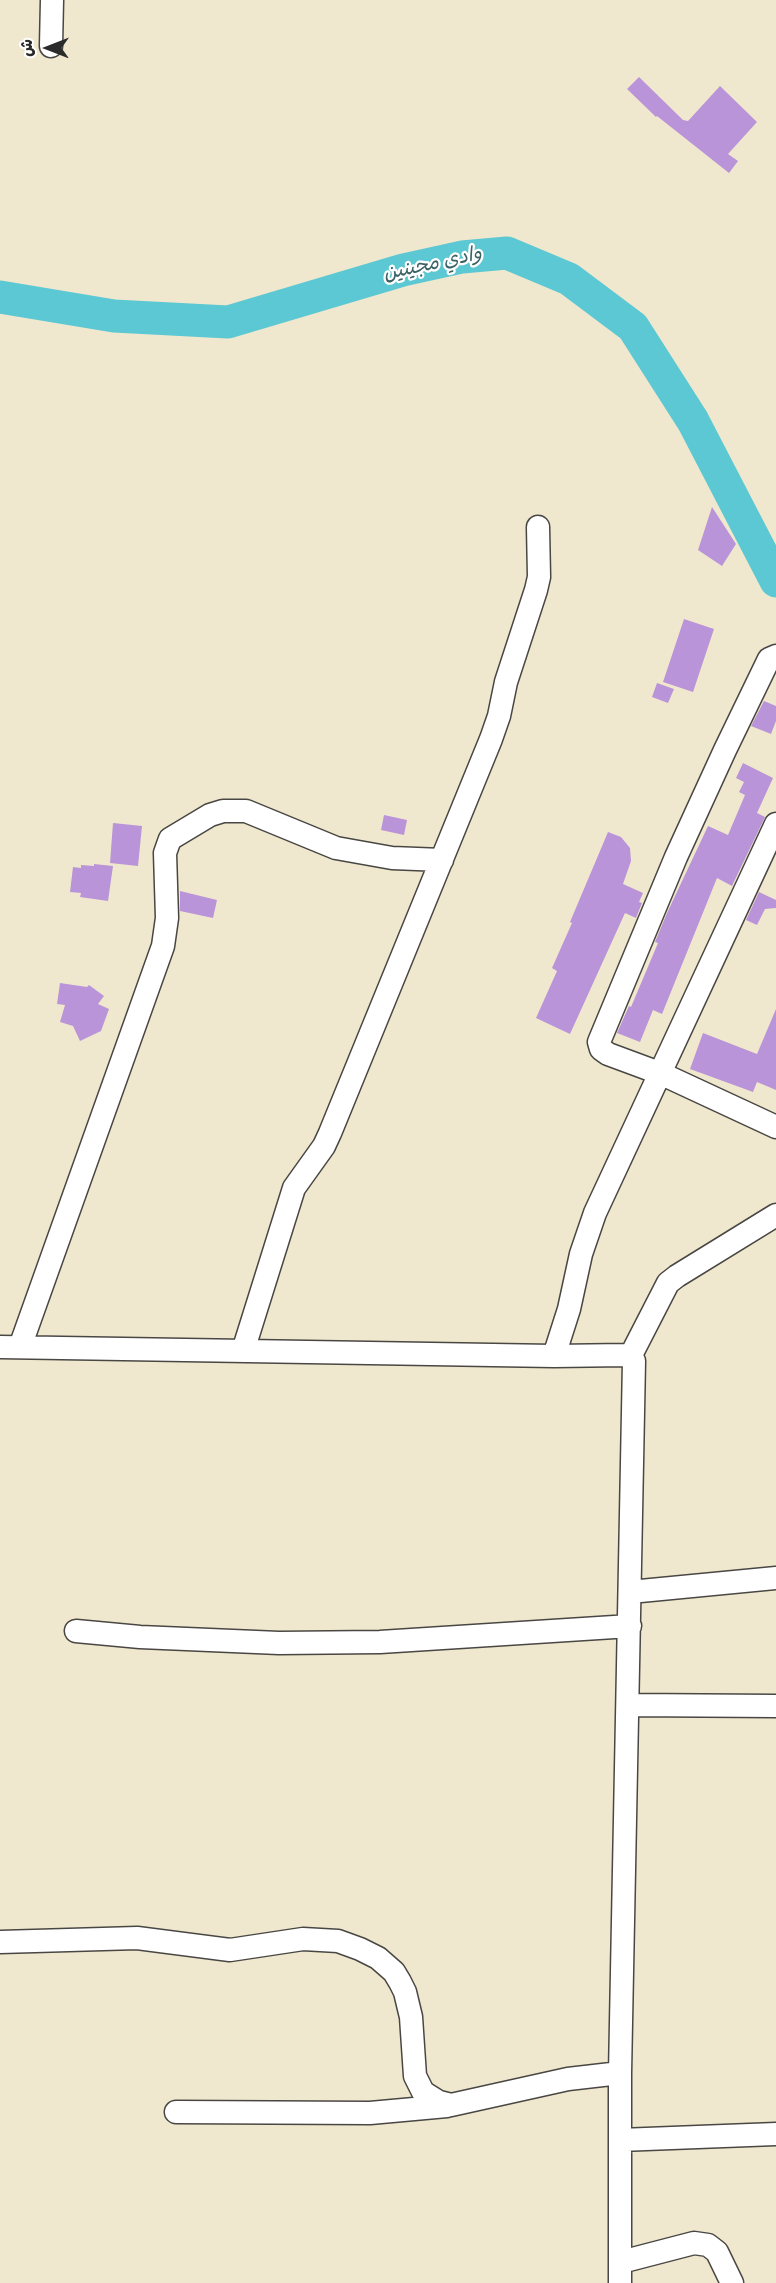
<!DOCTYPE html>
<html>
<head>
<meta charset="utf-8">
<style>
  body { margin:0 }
  #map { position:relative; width:776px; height:2283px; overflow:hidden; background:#f0e8ce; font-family:"Gochi Hand","Playpen Sans Arabic",sans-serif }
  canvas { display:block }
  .north { position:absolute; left:18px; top:18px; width:60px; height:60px; -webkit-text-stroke:4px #fff; paint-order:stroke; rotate:270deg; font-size:16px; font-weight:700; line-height:24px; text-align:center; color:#2b2b2b }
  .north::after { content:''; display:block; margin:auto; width:21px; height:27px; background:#2b2b2b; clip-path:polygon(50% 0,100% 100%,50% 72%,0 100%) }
</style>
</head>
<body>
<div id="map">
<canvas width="776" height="2283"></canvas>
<div class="north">ش</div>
</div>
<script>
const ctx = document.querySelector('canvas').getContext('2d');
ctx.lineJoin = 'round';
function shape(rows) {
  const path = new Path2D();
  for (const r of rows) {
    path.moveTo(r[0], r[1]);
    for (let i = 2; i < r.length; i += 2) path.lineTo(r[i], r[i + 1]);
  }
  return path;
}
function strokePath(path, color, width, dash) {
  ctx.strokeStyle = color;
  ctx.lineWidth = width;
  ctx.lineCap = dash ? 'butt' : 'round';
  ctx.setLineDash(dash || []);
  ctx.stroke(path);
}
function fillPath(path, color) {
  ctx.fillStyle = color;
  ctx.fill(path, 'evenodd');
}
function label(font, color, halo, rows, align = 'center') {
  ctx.font = font + ' "Gochi Hand","Playpen Sans Arabic",sans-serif';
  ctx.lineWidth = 4.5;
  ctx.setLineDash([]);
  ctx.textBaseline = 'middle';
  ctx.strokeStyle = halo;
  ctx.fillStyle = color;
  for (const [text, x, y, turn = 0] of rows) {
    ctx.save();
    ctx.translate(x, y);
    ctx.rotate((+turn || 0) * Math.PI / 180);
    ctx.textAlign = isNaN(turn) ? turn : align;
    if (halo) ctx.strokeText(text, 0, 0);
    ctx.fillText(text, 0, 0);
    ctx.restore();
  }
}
const river = shape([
  [0,297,114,316,228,322,403,270,462,257,507,253,569,279,633,327,693,421,776,581]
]);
const building = shape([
  [639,77,683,120,688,121,720,86,757,122,728,154,738,161,729,173,657,116,656,117,627,89],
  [712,507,736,544,722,566,698,550],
  [684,619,714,629,693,692,663,682],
  [657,683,674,689,668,703,652,697],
  [764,701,776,706,776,721,771,734,751,726],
  [743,763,773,778,757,813,765,817,732,886,717,878,662,1014,653,1010,640,1042,617,1033,629,1006,631,1007,658,943,655,942,667,913,708,826,728,835,745,795,739,792,744,782,736,778],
  [384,815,407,820,404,835,381,830],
  [113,823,142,826,138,866,110,863],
  [608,832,621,837,630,848,631,861,623,884,643,893,639,902,642,903,636,918,625,913,570,1034,536,1018,557,971,552,968,572,923,570,922],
  [94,864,113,866,108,901,80,897,81,893,70,892,73,867,81,868,81,865,94,866],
  [180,891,217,900,213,918,180,911],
  [759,892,776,900,776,908,765,909,757,925,746,920],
  [60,983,87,987,89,985,104,996,98,1004,109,1009,101,1031,80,1041,73,1026,60,1022,65,1005,57,1004],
  [776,1009,776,1090,757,1082,753,1092,690,1069,703,1033,757,1054]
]);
const minor = shape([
  [51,46,52,0],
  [776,656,769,659,725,750,676,857,599,1042,601,1049,608,1054,662,1074,776,1127],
  [0,1347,554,1356,626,1355,634,1361,620,2073,620,2283],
  [20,1347,163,946,167,918,165,853,170,839,210,815,223,811,246,811,336,848,392,858,442,860],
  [243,1351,294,1188,324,1146,330,1133,491,739,499,716,506,682,536,590,539,577,538,527],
  [554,1356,569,1309,581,1254,595,1213,776,824],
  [630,1357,668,1283,677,1276,776,1215],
  [630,1592,776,1578],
  [76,1631,140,1637,279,1643,380,1642,630,1626],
  [628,1705,776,1706],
  [0,1942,137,1938,230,1950,303,1939,338,1941,360,1949,378,1958,394,1972,400,1982,405,1992,411,2017,415,2076,423,2092,439,2102,451,2105,568,2079,620,2073],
  [176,2112,370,2113,447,2106],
  [620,2140,776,2134],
  [621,2262,694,2243,708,2245,717,2252,732,2283]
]);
const waterNames = [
  ["وادي مجينين",433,266,-12]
];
strokePath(river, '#5cc8d3', 33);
fillPath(building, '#ba94d8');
strokePath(minor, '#494743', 25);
strokePath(minor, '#fff', 22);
label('italic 20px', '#3c6266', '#fff', waterNames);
</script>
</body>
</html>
